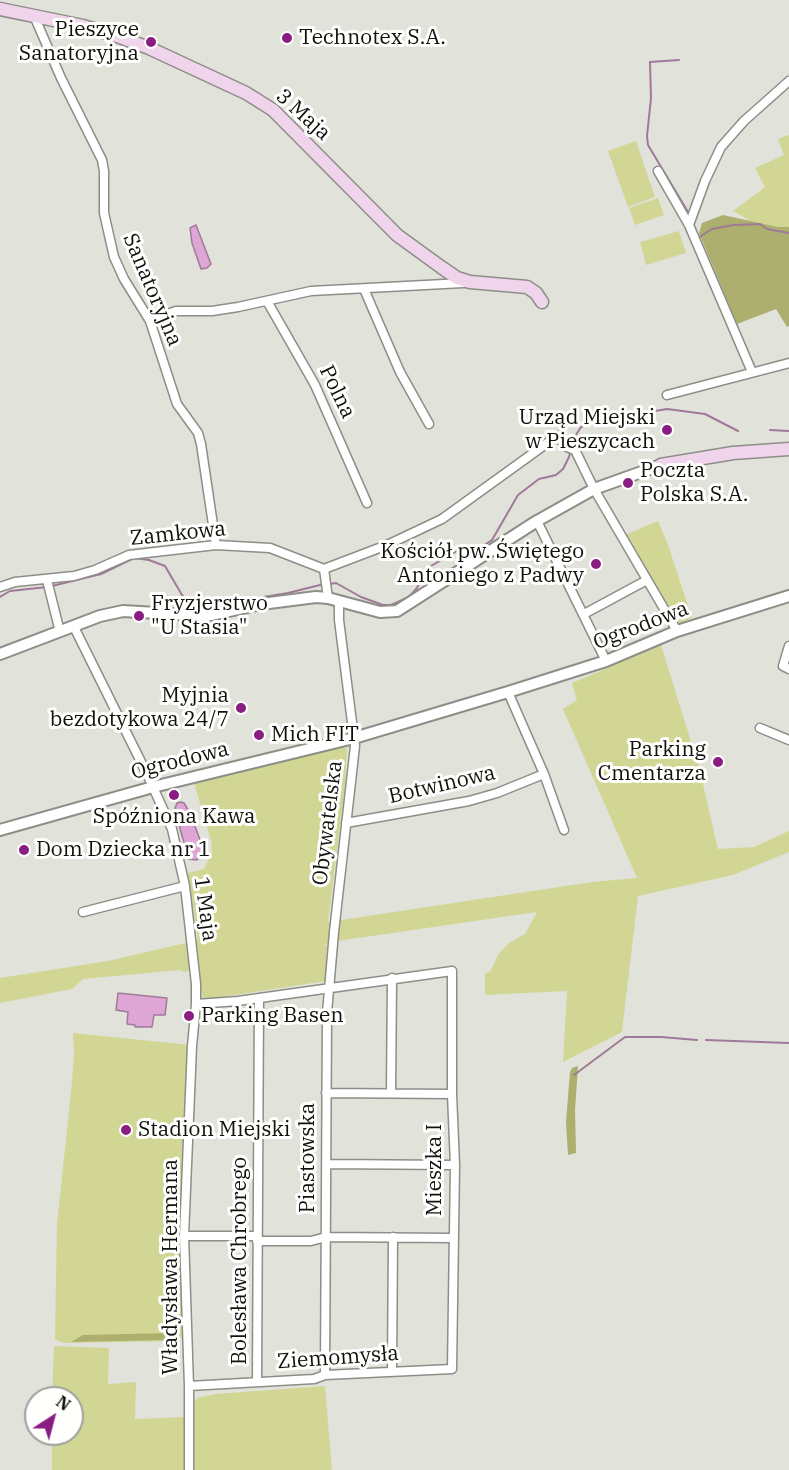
<!DOCTYPE html>
<html>
<head>
<meta charset="utf-8">
<style>
  body { margin:0 }
  #map { position:relative; width:789px; height:1470px; overflow:hidden; background:#e1e2da; font-family:"IBM Plex Serif",serif }
  canvas { display:block }
  .north { position:absolute; left:24px; top:1386px; width:60px; height:60px; box-sizing:border-box; background:#fffffe; border:2px solid #9f9f9e; border-radius:50%; rotate:36deg; font-size:16px; font-weight:700; line-height:24px; text-align:center; color:#10100e }
  .north::after { content:''; display:block; margin:auto; width:21px; height:27px; background:#8a1d81; clip-path:polygon(50% 0,100% 100%,50% 72%,0 100%) }
</style>
</head>
<body>
<div id="map">
<canvas width="789" height="1470"></canvas>
<div class="north">N</div>
</div>
<script>
const ctx = document.querySelector('canvas').getContext('2d');
ctx.lineJoin = 'round';
function fillPath(path, color) {
  ctx.fillStyle = color;
  ctx.fill(path, 'evenodd');
}
function shape(rows) {
  const path = new Path2D();
  for (const r of rows) {
    path.moveTo(r[0], r[1]);
    for (let i = 2; i < r.length; i += 2) path.lineTo(r[i], r[i + 1]);
  }
  return path;
}
function strokePath(path, color, width, dash) {
  ctx.strokeStyle = color;
  ctx.lineWidth = width;
  ctx.lineCap = dash ? 'butt' : 'round';
  ctx.setLineDash(dash || []);
  ctx.stroke(path);
}
function label(font, color, halo, rows, align = 'center') {
  ctx.font = font + ' "IBM Plex Serif",serif';
  ctx.lineWidth = 6;
  ctx.setLineDash([]);
  ctx.textBaseline = 'middle';
  ctx.strokeStyle = halo;
  ctx.fillStyle = color;
  for (const [text, x, y, turn = 0] of rows) {
    ctx.save();
    ctx.translate(x, y);
    ctx.rotate((+turn || 0) * Math.PI / 180);
    ctx.textAlign = isNaN(turn) ? turn : align;
    if (halo) ctx.strokeText(text, 0, 0);
    ctx.fillText(text, 0, 0);
    ctx.restore();
  }
}
const green = shape([
  [789,135,789,234,774,234,733,211,765,187,755,168,784,155,778,139],
  [636,141,655,197,628,207,608,151],
  [658,198,664,215,635,225,629,208],
  [679,231,686,253,646,265,640,242],
  [658,521,668,545,692,618,677,624,625,535],
  [661,645,699,767,718,849,754,847,789,831,789,852,733,875,638,896,622,1032,563,1062,567,991,485,995,485,973,490,972,498,955,509,943,525,934,537,912,337,941,322,946,327,946,326,981,203,1000,198,968,185,972,180,970,83,979,72,989,0,1003,0,978,108,961,198,940,188,873,204,869,211,854,212,844,194,783,341,746,347,749,345,785,328,922,592,882,637,878,563,709,577,700,572,683],
  [73,1033,190,1045,180,1235,184,1334,179,1341,63,1343,55,1339,57,1224,72,1083,74,1053],
  [54,1346,109,1348,108,1384,136,1382,135,1419,186,1417,187,1470,52,1470,52,1434,72,1434,72,1398,52,1398],
  [325,1386,332,1470,193,1470,194,1402,197,1398,215,1394]
]);
const forest = shape([
  [723,215,778,227,789,227,789,326,787,327,776,309,737,324,699,233,702,223],
  [578,1066,575,1110,576,1153,568,1155,566,1122,570,1072,572,1068],
  [171,1333,171,1337,165,1340,71,1342,83,1335]
]);
const water = shape([
  [196,225,211,264,207,268,201,269,192,243,190,228,196,225],
  [181,802,184,803,190,813,202,845,202,857,196,860,189,859,180,829,175,808,177,803,181,802],
  [118,993,167,998,165,1015,154,1015,152,1027,135,1027,135,1025,127,1024,128,1012,116,1010,118,993]
]);
const stream = shape([
  [679,60,650,62,651,98,647,136,648,145,688,212],
  [698,238,712,229,734,225,760,224,767,229,789,233],
  [770,430,789,431],
  [329,584,336,583,361,597,383,605,391,605,409,597,417,588,425,571,431,566,457,551,483,546,492,540,518,495,539,479,556,475,563,469,569,457,574,438,581,427,586,425,619,421,655,411,667,409,705,414,738,431],
  [52,586,101,574,134,558,149,560,165,566,182,595,196,609,208,609,233,602,288,593,324,584],
  [0,597,10,591,47,587],
  [706,1040,789,1043],
  [574,1075,625,1037,661,1037,697,1040]
]);
const minor = shape([
  [35,18,61,78,102,160,104,171,104,213,114,257,124,279,150,321,177,404,198,433,201,444,216,545],
  [658,171,689,225],
  [364,289,400,372,429,424],
  [267,301,315,385,367,503],
  [150,321,176,311,212,311,238,307,311,291,463,283],
  [752,372,689,225,705,181,721,147,744,121,789,81],
  [667,395,789,363],
  [537,521,606,661],
  [324,569,328,598],
  [47,580,60,632],
  [0,587,15,582,74,576,95,570,129,555,216,545,270,548,324,569,387,545,442,519,557,436,567,447,575,450,594,489,677,631],
  [584,614,647,580],
  [74,627,148,776,172,829,185,886,196,984,196,1004,192,1046,184,1236,189,1386,189,1470],
  [789,646,783,666,789,669],
  [508,692,544,774,564,830],
  [760,728,789,740],
  [346,823,469,801,497,793,544,774],
  [83,912,185,886],
  [326,1093,452,1094],
  [391,1093,392,978],
  [327,1164,455,1165],
  [184,1236,257,1236],
  [257,1241,311,1241,326,1237,454,1238],
  [392,1372,393,1237],
  [325,1375,327,1013,334,932,355,746,339,620,339,602],
  [257,1381,259,998],
  [189,1386,314,1379,325,1375,452,1369,455,1165,452,1094,452,971,238,1001,196,1004]
]);
const tertiary = shape([
  [0,654,100,616,123,611,206,616,261,604,316,597,328,598,380,612,397,611,537,521,594,489,661,465],
  [0,830,153,787,354,738,508,692,606,661,677,631,789,596]
]);
const secondary = shape([
  [0,9,83,26,117,36,149,48,246,93,273,110,397,235,441,267,457,278,470,282,527,287,536,293,542,302],
  [661,465,733,453,789,449]
]);
const markers = [
  [287,38,6,"#8a1d81"],
  [151,42,6,"#8a1d81"],
  [667,430,6,"#8a1d81"],
  [628,483,6,"#8a1d81"],
  [596,564,6,"#8a1d81"],
  [139,616,6,"#8a1d81"],
  [241,708,6,"#8a1d81"],
  [259,735,6,"#8a1d81"],
  [718,762,6,"#8a1d81"],
  [174,795,6,"#8a1d81"],
  [24,850,6,"#8a1d81"],
  [189,1016,6,"#8a1d81"],
  [126,1130,6,"#8a1d81"]
];
const poiNames = [
  ["Pieszyce",139,30,"right"],
  ["Sanatoryjna",139,54,"right"],
  ["Technotex S.A.",299,38],
  ["Urząd Miejski",655,418,"right"],
  ["w Pieszycach",655,442,"right"],
  ["Poczta",640,471],
  ["Polska S.A.",640,495],
  ["Kościół pw. Świętego",584,552,"right"],
  ["Antoniego z Padwy",584,576,"right"],
  ["Fryzjerstwo",151,604],
  ["\"U Stasia\"",151,628],
  ["Myjnia",229,696,"right"],
  ["bezdotykowa 24/7",229,720,"right"],
  ["Mich FIT",271,735],
  ["Parking",706,750,"right"],
  ["Cmentarza",706,774,"right"],
  ["Spóźniona Kawa",174,817,"center"],
  ["Dom Dziecka nr 1",36,850],
  ["Parking Basen",201,1016],
  ["Stadion Miejski",138,1130]
];
const streetNames = [
  ["3 Maja",303,115,42],
  ["Sanatoryjna",152,290,67],
  ["Polna",337,392,64],
  ["Zamkowa",178,534,-6],
  ["Ogrodowa",641,626,-21],
  ["Ogrodowa",180,761,-14],
  ["Botwinowa",442,785,-13],
  ["Obywatelska",328,823,-83],
  ["1 Maja",205,909,82],
  ["Piastowska",308,1158,-90],
  ["Mieszka I",435,1170,-90],
  ["Bolesława Chrobrego",240,1261,-90],
  ["Władysława Hermana",171,1267,-90],
  ["Ziemomysła",338,1358,-4]
];
fillPath(green, '#d2d695');
fillPath(forest, '#acaf6d');
fillPath(water, '#dda6d4');
strokePath(water, '#a07999', 1.5);
strokePath(stream, '#a07999', 2);
strokePath(minor, '#8d8e87', 11);
strokePath(tertiary, '#8d8e87', 14);
strokePath(secondary, '#8d8e87', 15);
strokePath(minor, '#fff', 8);
strokePath(tertiary, '#fff', 10);
strokePath(secondary, '#f0d4ec', 12);
for (const [x, y, r, color] of markers) {
  const dot = new Path2D();
  dot.arc(x, y, r, 0, 2 * Math.PI);
  ctx.fillStyle = color;
  ctx.fill(dot);
  strokePath(dot, '#fffffe', 2);
}
label('21px', '#10100e', '#fffffe', poiNames, 'left');
label('21px', '#10100e', '#fffffe', streetNames);
</script>
</body>
</html>
